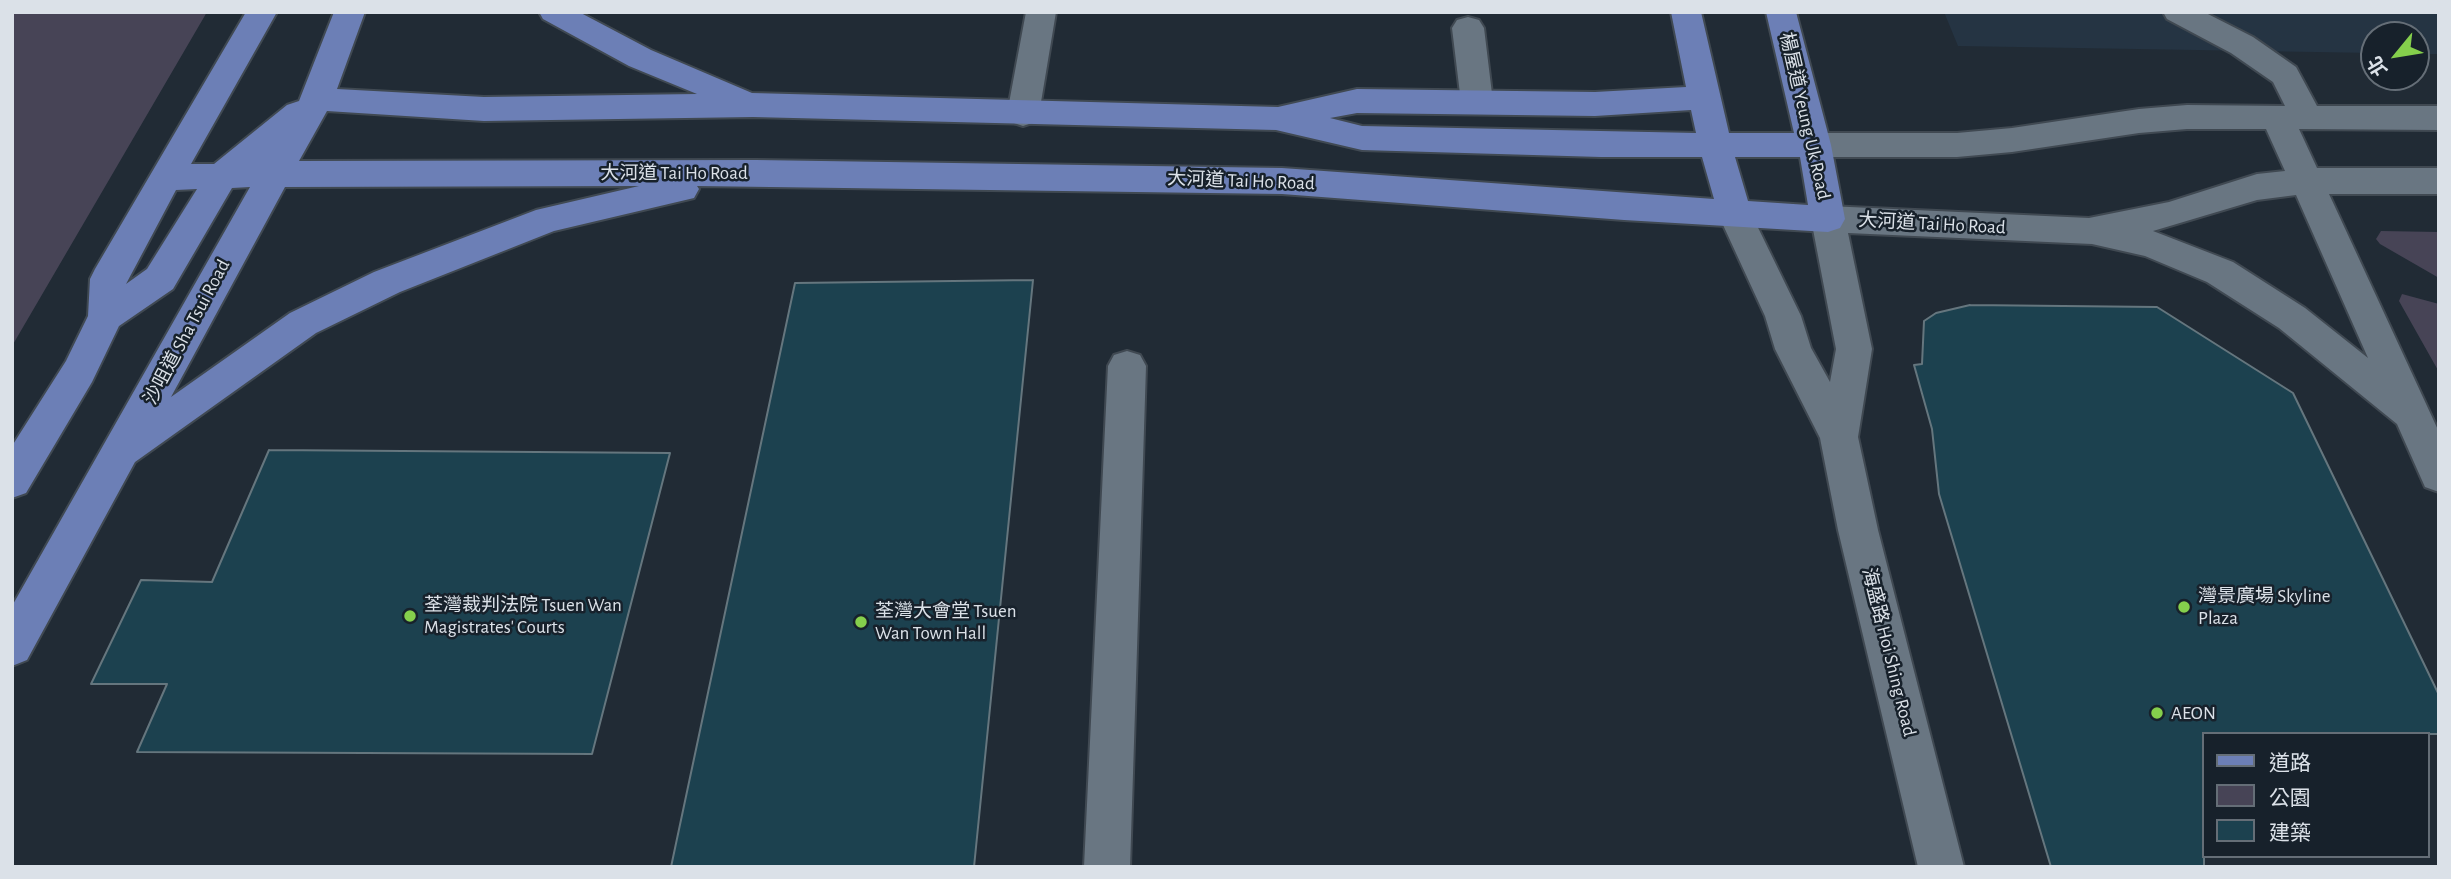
<!DOCTYPE html>
<html>
<head>
<meta charset="utf-8">
<style>
  body { margin:0 }
  #map { position:relative; width:2451px; height:879px; overflow:hidden; background:#212b35; font-family:"Alegreya Sans","Noto Sans TC",sans-serif }
  canvas { display:block }
  .frame { position:absolute; inset:0; border:14px solid #dbe1e8; pointer-events:none }
  .legend { position:absolute; left:2202px; top:732px; width:228px; height:126px; box-sizing:border-box; background:#17212b; border:2px solid #656e77; margin:0; padding:9px 12px; list-style:none; font-size:21px; color:#dbe1e8 }
  .legend li { display:flex; align-items:center; gap:14px; height:35px }
  .legend b { width:35px; border:2px solid #656e77 }
  .north { position:absolute; left:2360px; top:21px; width:70px; height:70px; box-sizing:border-box; background:#17212b; border:2px solid #656e77; border-radius:50%; rotate:240deg; font-size:19px; font-weight:700; line-height:28px; text-align:center; color:#dbe1e8 }
  .north::after { content:''; display:block; margin:auto; width:24px; height:32px; background:#85cf4c; clip-path:polygon(50% 0,100% 100%,50% 72%,0 100%) }
</style>
</head>
<body>
<div id="map">
<canvas width="2451" height="879"></canvas>
<div class="frame"></div>
<ul class="legend">
<li><b style="height:9px;background:#6c7fb6"></b>道路</li>
<li><b style="height:19px;background:#474456"></b>公園</li>
<li><b style="height:19px;background:#1c414f"></b>建築</li>
</ul>
<div class="north">北</div>
</div>
<script>
const ctx = document.querySelector('canvas').getContext('2d');
ctx.lineJoin = 'round';
function fillPath(path, color) {
  ctx.fillStyle = color;
  ctx.fill(path, 'evenodd');
}
function shape(rows) {
  const path = new Path2D();
  for (const r of rows) {
    path.moveTo(r[0], r[1]);
    for (let i = 2; i < r.length; i += 2) path.lineTo(r[i], r[i + 1]);
  }
  return path;
}
function strokePath(path, color, width, dash) {
  ctx.strokeStyle = color;
  ctx.lineWidth = width;
  ctx.lineCap = dash ? 'butt' : 'round';
  ctx.setLineDash(dash || []);
  ctx.stroke(path);
}
function label(font, color, halo, rows, align = 'center') {
  ctx.font = font + ' "Alegreya Sans","Noto Sans TC",sans-serif';
  ctx.lineWidth = 5;
  ctx.setLineDash([]);
  ctx.textBaseline = 'middle';
  ctx.strokeStyle = halo;
  ctx.fillStyle = color;
  for (const [text, x, y, turn = 0] of rows) {
    ctx.save();
    ctx.translate(x, y);
    ctx.rotate((+turn || 0) * Math.PI / 180);
    ctx.textAlign = isNaN(turn) ? turn : align;
    if (halo) ctx.strokeText(text, 0, 0);
    ctx.fillText(text, 0, 0);
    ctx.restore();
  }
}
const built = shape([
  [1944,12,2439,12,2439,54,2416,54,2416,35,2374,35,2374,53,1958,46]
]);
const green = shape([
  [12,12,207,12,12,346],
  [2381,231,2439,232,2439,278,2380,244,2376,239],
  [2402,294,2439,304,2439,372,2399,301]
]);
const building = shape([
  [1033,280,974,867,671,867,795,283,1033,280],
  [1970,305,2157,307,2293,393,2439,695,2439,734,2204,734,2204,867,2051,867,1939,494,1932,429,1914,365,1922,364,1924,321,1936,313,1970,305],
  [269,450,670,453,592,754,137,752,167,684,91,684,141,580,212,582,269,450]
]);
const minor = shape([
  [1026,12,1056,12,1039,114,1035,122,1023,126,1011,122,1007,114,1026,12],
  [2163,12,2204,12,2253,37,2296,67,2317,106,2439,106,2439,130,2299,129,2317,168,2439,168,2439,194,2329,194,2439,432,2439,492,2425,487,2397,424,2279,328,2207,282,2145,256,2092,244,1848,233,1872,349,1858,437,1878,530,1964,867,1918,867,1838,530,1820,438,1775,349,1765,316,1718,214,1723,205,1735,201,1747,205,1801,316,1811,348,1830,382,1836,349,1811,219,1816,210,1828,206,2089,218,2169,202,2257,174,2285,171,2266,129,2187,129,2139,133,2012,152,1957,157,1814,157,1802,154,1797,145,1802,136,1814,133,1957,133,2012,128,2139,109,2187,105,2285,106,2273,82,2231,53,2167,19,2163,12],
  [2296,195,2368,358,2305,308,2233,262,2153,231,2257,200,2296,195],
  [1468,17,1479,20,1484,28,1493,102,1488,110,1477,114,1466,110,1461,102,1452,28,1457,20,1468,17],
  [1127,351,1140,355,1146,366,1130,867,1084,867,1108,366,1114,355,1127,351]
]);
const major = shape([
  [246,12,277,12,191,164,214,164,287,105,299,101,334,12,365,12,337,89,484,97,697,94,629,66,543,19,539,12,579,12,651,50,752,93,1278,107,1357,89,1595,92,1686,87,1671,12,1701,12,1729,133,1794,133,1766,12,1796,12,1831,145,1845,219,1840,228,1828,232,1624,220,1282,194,697,186,699,189,694,198,554,231,400,292,316,333,135,462,27,660,12,666,12,606,250,187,232,188,173,289,119,326,92,382,26,493,12,498,12,446,66,361,88,316,90,279,95,269,246,12],
  [1691,110,1696,133,1362,126,1330,118,1357,113,1595,116,1691,110],
  [327,111,484,121,753,117,1276,130,1362,150,1601,157,1702,157,1714,199,1282,168,756,160,299,161,327,111],
  [1735,157,1800,157,1808,205,1748,201,1735,157],
  [639,186,536,210,374,272,290,313,171,397,285,187,639,186],
  [197,189,147,269,126,284,176,190,197,189]
]);
const markers = [
  [2184,607,7,"#85cf4c"],
  [410,616,7,"#85cf4c"],
  [861,622,7,"#85cf4c"],
  [2157,713,7,"#85cf4c"]
];
const streetNames = [
  ["楊屋道 Yeung Uk Road",1805,116,77],
  ["大河道 Tai Ho Road",674,173],
  ["大河道 Tai Ho Road",1241,181,2],
  ["大河道 Tai Ho Road",1932,224,3],
  ["沙咀道 Sha Tsui Road",187,332,-62],
  ["海盛路 Hoi Shing Road",1889,652,76]
];
const poiNames = [
  ["灣景廣場 Skyline",2198,596],
  ["Plaza",2198,618],
  ["荃灣裁判法院 Tsuen Wan",424,605],
  ["Magistrates' Courts",424,627],
  ["荃灣大會堂 Tsuen",875,611],
  ["Wan Town Hall",875,633],
  ["AEON",2171,713]
];
fillPath(built, '#253443');
fillPath(green, '#474456');
fillPath(building, '#1c414f');
strokePath(building, '#65767e', 2);
strokePath(minor, '#404952', 4);
strokePath(major, '#404952', 4);
fillPath(minor, '#697682');
fillPath(major, '#6c7fb6');
for (const [x, y, r, color] of markers) {
  const dot = new Path2D();
  dot.arc(x, y, r, 0, 2 * Math.PI);
  ctx.fillStyle = color;
  ctx.fill(dot);
  strokePath(dot, '#17212b', 2.5);
}
label('19px', '#dbe1e8', '#17212b', streetNames);
label('19px', '#dbe1e8', '#17212b', poiNames, 'left');
</script>
</body>
</html>
